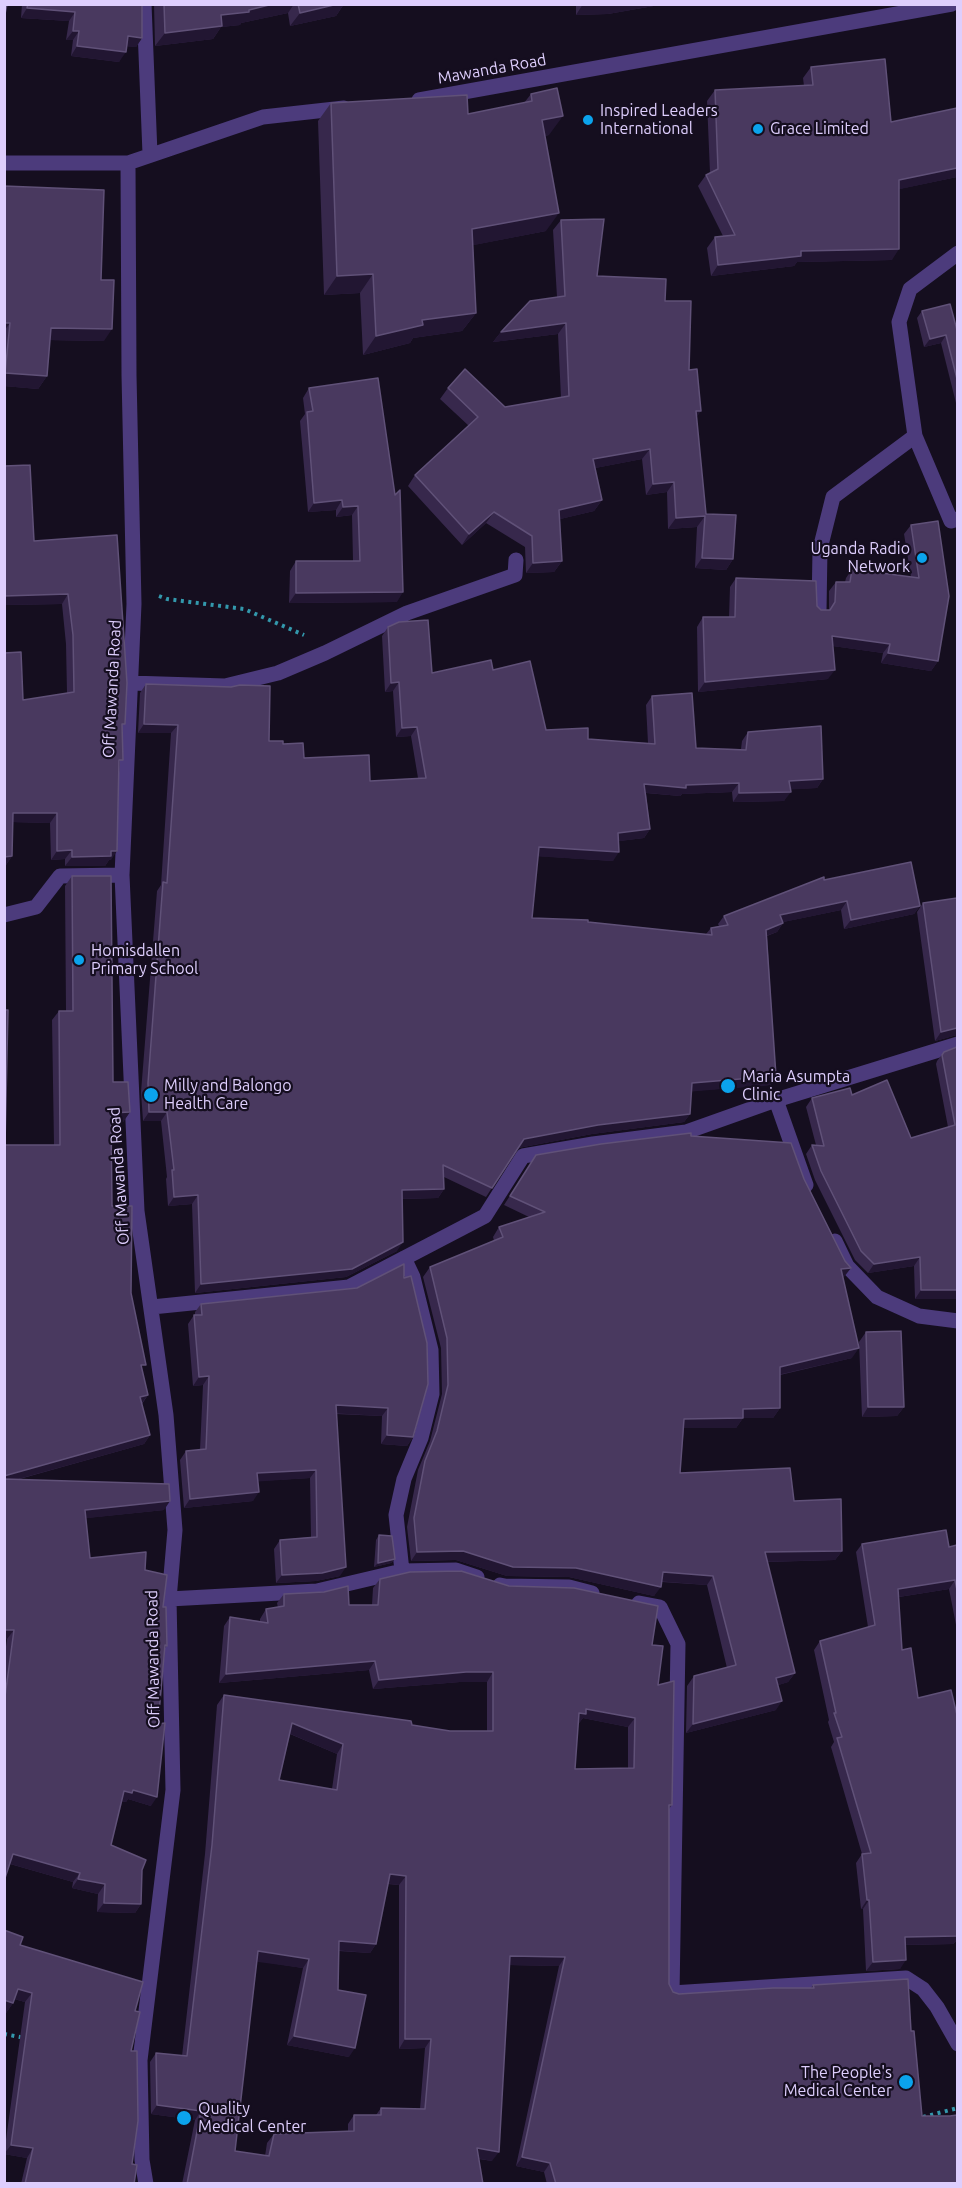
<!DOCTYPE html>
<html>
<head>
<meta charset="utf-8">
<style>
  body { margin:0 }
  #map { position:relative; width:962px; height:2188px; overflow:hidden; background:#150e1f; font-family:Ubuntu,sans-serif }
  canvas { display:block }
  .frame { position:absolute; inset:0; border:6px solid #decefd; pointer-events:none }
</style>
</head>
<body>
<div id="map">
<canvas width="962" height="2188"></canvas>
<div class="frame"></div>
</div>
<script>
const ctx = document.querySelector('canvas').getContext('2d');
ctx.lineJoin = 'round';
function shape(rows) {
  const path = new Path2D();
  for (const r of rows) {
    path.moveTo(r[0], r[1]);
    for (let i = 2; i < r.length; i += 2) path.lineTo(r[i], r[i + 1]);
  }
  return path;
}
function strokePath(path, color, width, dash) {
  ctx.strokeStyle = color;
  ctx.lineWidth = width;
  ctx.lineCap = dash ? 'butt' : 'round';
  ctx.setLineDash(dash || []);
  ctx.stroke(path);
}
function fillPath(path, color) {
  ctx.fillStyle = color;
  ctx.fill(path, 'evenodd');
}
function label(font, color, halo, rows, align = 'center') {
  ctx.font = font + ' Ubuntu,sans-serif';
  ctx.lineWidth = 4.5;
  ctx.setLineDash([]);
  ctx.textBaseline = 'middle';
  ctx.strokeStyle = halo;
  ctx.fillStyle = color;
  for (const [text, x, y, turn = 0] of rows) {
    ctx.save();
    ctx.translate(x, y);
    ctx.rotate((+turn || 0) * Math.PI / 180);
    ctx.textAlign = isNaN(turn) ? turn : align;
    if (halo) ctx.strokeText(text, 0, 0);
    ctx.fillText(text, 0, 0);
    ctx.restore();
  }
}
const path = shape([
  [159,596,167,599,244,609,304,635],
  [4,2034,25,2038],
  [923,2117,958,2108]
]);
const minor = shape([
  [144,4,150,154],
  [419,100,952,4],
  [4,163,128,163,263,117,344,108],
  [128,163,129,375,134,604,122,875,137,1211,166,1415,175,1530,169,1599,173,1790,140,2060,142,2160,146,2184],
  [915,436,951,521,958,519],
  [819,611,820,549,833,497,915,436,899,322,910,289,958,253],
  [130,683,225,686,278,673,325,653,407,613,515,575,516,560],
  [4,915,36,907,60,876,122,875],
  [776,1100,806,1185],
  [835,1241,847,1266,877,1297,919,1316,958,1321],
  [152,1307,349,1287,485,1216,523,1156,593,1144,686,1132,776,1100,958,1044],
  [402,1571,396,1515,404,1479,421,1438,432,1394,431,1350,413,1277,404,1258],
  [500,1585,505,1586,569,1587,592,1593],
  [169,1599,317,1591,402,1571,456,1570,477,1577],
  [639,1603,660,1607,678,1644,672,1993,906,1978,923,1989,937,2007,958,2044]
]);
const wall = shape([
  [22,4,142,4,142,38,136,47,126,46,119,62,71,56,73,40,66,40,69,21,21,18],
  [154,4,344,4,336,16,290,26,288,13,241,23,240,25,221,27,213,39,155,46],
  [576,4,665,4,608,14,576,15],
  [811,67,891,122,957,108,957,177,899,189,892,260,797,262,794,266,711,276,707,248,715,237,723,236,698,186,706,175,710,173,707,101,715,90,804,86,803,78],
  [531,94,549,135,544,136,546,231,473,245,476,313,462,331,413,338,410,343,363,355,360,293,324,295,318,121,331,103,468,114,524,103],
  [4,186,101,280,104,341,50,340,47,376,38,389,4,386],
  [561,220,597,276,665,301,689,370,696,418,706,514,733,559,726,570,695,568,697,527,668,529,667,492,646,495,642,459,595,468,602,500,594,511,560,519,562,561,554,572,526,573,525,547,486,523,462,545,408,486,415,475,469,426,440,399,448,388,505,407,561,398,558,334,493,342,501,332,557,297,553,230],
  [922,311,957,330,957,407,941,343,924,347,917,318],
  [378,378,397,602,289,603,290,571,296,561,353,561,352,515,336,517,336,510,308,512,300,421,305,414,303,398,309,388],
  [4,466,34,541,117,535,122,727,111,860,109,860,105,866,65,866,65,859,51,860,50,823,13,822,12,856,6,865,4,865,4,653,23,700,67,693,66,644,62,604,4,605],
  [911,525,938,661,931,671,881,663,883,653,833,646,828,679,698,692,697,627,703,617,729,617,730,587,736,578,817,606,821,610,829,610,829,591,836,582,845,582,846,578,852,569,911,577,904,534],
  [388,627,432,673,493,670,546,730,588,739,648,743,646,705,652,696,696,748,741,749,742,741,748,732,823,779,817,788,790,789,784,801,733,802,732,792,682,794,680,796,646,793,650,829,644,838,619,841,613,861,538,856,532,918,588,922,706,934,711,928,719,926,718,924,724,916,824,880,920,906,914,914,844,929,841,910,783,922,783,923,777,932,767,936,776,1076,770,1085,691,1091,690,1114,684,1122,592,1134,518,1148,486,1197,444,1177,444,1189,438,1198,402,1199,397,1251,346,1277,195,1293,192,1204,168,1206,166,1179,167,1177,161,1121,143,1121,141,1092,157,891,161,885,171,733,138,733,140,693,146,684,269,741,283,744,304,758,370,781,418,778,411,736,396,737,393,691,385,692,382,636],
  [72,876,113,1082,130,1112,123,1122,112,1122,112,1206,131,1293,142,1370,148,1395,142,1404,150,1435,144,1444,16,1480,164,1510,86,1518,90,1558,145,1570,163,1607,167,1646,165,1648,151,1806,128,1799,126,1802,121,1801,111,1845,142,1870,141,1904,135,1913,97,1912,98,1894,72,1888,73,1882,10,1864,4,1881,4,1661,7,1639,4,1640,4,1010,5,1145,54,1145,52,1020,59,1011,66,1011,65,886],
  [957,898,957,1035,935,1041,917,912,923,903],
  [957,1047,957,1299,915,1299,914,1266,868,1273,855,1260,815,1180,806,1154,812,1145,816,1145,806,1107,812,1098,852,1095,911,1138,948,1127,936,1064,937,1061,944,1052],
  [691,1136,804,1179,844,1277,843,1277,852,1358,780,1375,780,1408,773,1418,743,1418,736,1428,684,1428,680,1473,794,1501,842,1551,835,1560,767,1562,795,1673,788,1682,778,1685,776,1710,686,1733,687,1686,694,1676,727,1668,707,1585,662,1582,654,1596,569,1577,507,1576,456,1560,411,1561,407,1527,418,1470,430,1441,442,1394,441,1348,423,1277,430,1267,494,1241,493,1237,499,1227,529,1217,504,1205,536,1155],
  [357,1288,413,1437,407,1446,381,1444,382,1416,336,1414,340,1576,316,1581,276,1583,274,1549,280,1540,311,1537,310,1478,258,1481,253,1501,184,1508,180,1460,186,1451,200,1450,203,1385,193,1386,188,1324,194,1315,195,1315,195,1312,201,1304],
  [866,1332,904,1407,897,1416,862,1417,859,1342],
  [379,1535,395,1559,391,1563,374,1567,376,1540],
  [862,1544,949,1547,957,1545,957,1630,949,1589,899,1597,902,1650,918,1698,957,1715,957,1941,956,1941,953,1944,906,1945,900,1969,866,1971,863,1909,861,1909,856,1863,862,1854,831,1747,834,1742,828,1722,829,1720,814,1650,820,1641,868,1627,856,1552],
  [380,1579,652,1645,672,1805,669,1809,669,1984,673,1992,679,1994,811,1988,813,1985,911,2031,922,2116,950,2116,957,2184,547,2184,544,2172,516,2166,559,1966,510,1965,492,2161,479,2159,483,2184,182,2184,195,2120,151,2114,150,2062,156,2053,182,2056,205,1854,217,1705,224,1695,450,1731,487,1731,487,1682,460,1682,373,1689,369,1670,219,1683,224,1626,230,1617,260,1621,260,1619,266,1609,278,1608,277,1603,284,1594,349,1605,372,1605,373,1588],
  [583,1718,628,1727,628,1768,575,1769,578,1723,579,1723],
  [290,1734,337,1754,332,1789,279,1780],
  [388,1884,399,1885,399,2049,425,2048,420,2109,381,2108,376,2115,354,2115,348,2124,348,2131,274,2134,267,2143,265,2156,235,2151,257,1961,303,1968,287,2045,349,2057,338,1990,339,1951,370,1953,376,1944],
  [4,1930,20,1945,135,2011,131,2051,132,2164,134,2184,21,2184,27,2158,4,2154,25,2002,14,1999,13,2003,6,2013,4,2012]
]);
const shadedWall = shape([
  [273,4,294,4,288,13,241,23,240,25,221,27,213,39,155,46,165,33,221,15],
  [338,4,344,4,336,16,290,26,300,13],
  [583,4,665,4,608,14,576,15],
  [27,8,75,12,69,21,21,18],
  [73,31,79,31,73,40,66,40],
  [128,36,142,38,136,47,121,46],
  [77,46,126,52,119,62,71,56],
  [563,116,549,135,528,139,542,120],
  [957,168,957,177,891,191,899,180],
  [559,213,546,231,459,248,472,229],
  [899,249,892,260,797,262,794,266,711,276,718,265,801,251],
  [373,274,360,293,324,295,337,276],
  [476,313,462,331,413,338,410,343,363,355,376,336,422,320],
  [4,323,10,323,4,331],
  [566,323,558,334,493,342,501,332],
  [51,328,112,329,104,341,43,340],
  [946,335,941,343,924,347,930,339],
  [5,373,47,376,38,389,4,386],
  [696,411,701,411,694,421],
  [650,449,642,459,585,470,593,459],
  [674,482,667,492,646,495,653,484],
  [342,500,336,510,308,512,314,503],
  [602,500,594,511,552,521,559,510],
  [358,506,352,515,336,517,343,507],
  [494,512,486,523,462,545,469,534],
  [705,516,697,527,668,529,676,518],
  [702,558,733,559,726,570,695,568],
  [562,561,554,572,526,573,533,563],
  [403,592,397,602,289,603,296,593],
  [68,594,62,604,4,605,4,596],
  [832,636,890,644,883,653,825,645],
  [888,653,938,661,931,671,881,663],
  [835,670,828,679,698,692,705,682],
  [399,682,393,691,385,692,391,683],
  [144,724,178,725,171,733,138,733],
  [417,727,411,736,396,737,402,728],
  [823,779,817,788,783,790,789,781],
  [739,783,732,792,682,794,680,796,638,792,644,784,686,785],
  [791,792,784,801,733,802,739,793],
  [13,813,57,813,50,823,7,822],
  [650,829,644,838,612,842,618,833],
  [539,847,619,852,613,861,532,856],
  [72,850,65,859,51,860,57,851],
  [111,851,117,851,111,860,109,860,105,866,65,866,72,857],
  [12,856,6,865,4,865,4,857],
  [847,901,841,910,774,924,780,915],
  [920,906,914,914,844,929,851,920],
  [783,923,777,932,760,938,766,930],
  [957,1028,957,1035,935,1041,941,1032],
  [776,1076,770,1085,686,1092,692,1083],
  [130,1112,123,1122,105,1122,111,1113],
  [149,1112,167,1112,161,1121,143,1121],
  [690,1114,684,1122,592,1134,518,1148,524,1139,598,1125],
  [444,1189,438,1198,396,1199,402,1190],
  [198,1195,192,1204,168,1206,174,1197],
  [403,1242,397,1251,346,1277,195,1293,201,1284],
  [920,1257,914,1266,868,1273,874,1264],
  [851,1268,844,1277,834,1279,841,1269],
  [921,1290,957,1290,957,1299,915,1299],
  [859,1348,852,1358,773,1376,780,1367],
  [209,1376,203,1385,193,1386,199,1377],
  [148,1395,141,1404,140,1397],
  [336,1405,388,1408,382,1416,330,1413],
  [868,1407,904,1407,897,1416,862,1417],
  [780,1408,773,1418,737,1418,743,1409],
  [743,1418,736,1428,678,1428,684,1419],
  [150,1435,144,1444,4,1483,4,1476],
  [387,1435,413,1437,407,1446,381,1444],
  [316,1470,310,1478,251,1482,257,1473],
  [259,1492,253,1501,184,1508,190,1499],
  [170,1501,164,1510,79,1519,85,1510],
  [463,1551,576,1568,661,1587,654,1596,569,1577,507,1576,456,1560,411,1561,417,1552],
  [842,1551,835,1560,758,1562,765,1552],
  [395,1559,391,1563,374,1567,378,1563],
  [346,1567,340,1576,316,1581,276,1583,282,1575],
  [663,1572,713,1576,707,1585,656,1581],
  [955,1580,949,1589,892,1598,898,1589],
  [4,1630,14,1630,7,1639,4,1640],
  [375,1661,369,1670,219,1683,226,1674],
  [466,1672,493,1672,487,1682,460,1682,373,1689,379,1680],
  [795,1673,788,1682,770,1688,776,1678],
  [782,1701,776,1710,686,1733,693,1724],
  [586,1709,635,1718,628,1727,583,1718,579,1723,573,1723,579,1713],
  [292,1723,343,1744,337,1754,286,1732],
  [133,1790,157,1797,151,1806,128,1799,126,1802,117,1800,124,1791],
  [13,1854,80,1873,73,1882,7,1863],
  [390,1874,406,1876,399,1885,384,1883],
  [78,1879,105,1884,98,1894,72,1888],
  [867,1900,869,1900,863,1909,861,1909],
  [104,1903,141,1904,135,1913,97,1912],
  [957,1936,957,1941,956,1941,953,1944,899,1945,905,1937],
  [339,1941,376,1944,370,1953,333,1950],
  [258,1951,309,1959,303,1968,251,1961],
  [510,1956,565,1957,559,1966,504,1965],
  [906,1960,900,1969,866,1971,873,1962],
  [18,1989,32,1993,25,2002,11,1998],
  [4,2000,13,2003,6,2013,4,2012],
  [294,2036,355,2048,349,2057,287,2045],
  [405,2039,431,2039,425,2048,399,2049],
  [157,2105,201,2111,195,2120,151,2114],
  [11,2145,33,2148,27,2158,4,2154],
  [477,2148,499,2152,492,2161,470,2157],
  [522,2157,550,2163,544,2172,516,2166]
]);
const building = shape([
  [4,4,7,4,4,19,4,4],
  [28,4,142,4,142,38,128,36,126,52,77,46,79,31,73,31,75,12,27,8,28,4],
  [164,4,273,4,249,10,249,12,221,15,222,26,165,33,164,4],
  [298,4,338,4,300,13,298,4],
  [885,59,891,122,957,108,957,168,899,180,899,249,801,251,801,256,718,265,715,237,735,235,706,175,718,169,715,90,813,85,811,67,885,59],
  [557,88,563,116,542,120,559,213,472,229,476,313,422,320,423,325,376,336,373,274,337,276,331,103,467,95,468,114,532,101,531,94,557,88],
  [4,186,104,190,101,280,114,280,112,329,51,328,47,376,5,373,10,323,4,323,4,186],
  [604,219,597,276,666,279,665,301,691,301,689,370,697,369,701,411,696,411,706,514,736,515,733,559,702,558,705,516,676,518,674,482,653,484,650,449,593,459,602,500,559,510,562,561,533,563,532,536,494,512,469,534,415,475,478,417,448,388,465,369,505,407,569,396,566,323,501,332,530,301,565,296,561,220,604,219],
  [950,304,957,330,957,379,946,335,930,339,922,311,950,304],
  [378,378,395,495,400,490,403,592,296,593,296,561,360,561,358,506,343,507,342,500,314,503,307,412,313,411,309,388,378,378],
  [30,465,34,541,117,535,127,683,125,724,122,724,123,760,119,760,117,851,111,851,111,856,72,857,72,850,57,851,57,813,13,813,12,856,4,857,4,653,21,652,23,700,74,692,73,635,68,594,4,596,4,466,30,465],
  [938,521,949,596,938,661,888,653,890,644,832,636,835,670,705,682,703,617,735,617,736,578,816,581,817,606,821,610,830,610,835,602,836,582,850,582,852,569,919,578,911,525,938,521],
  [428,620,432,673,491,660,493,670,530,661,546,730,588,728,588,739,655,744,652,696,692,693,696,748,746,750,748,732,821,726,823,779,789,781,791,792,739,793,739,783,686,785,686,788,644,784,650,829,618,833,619,852,539,847,532,918,588,920,588,922,712,935,711,928,728,925,724,916,824,877,824,880,911,862,920,906,851,920,847,901,780,915,783,923,766,930,776,1076,692,1083,690,1114,598,1125,524,1139,492,1188,443,1165,444,1189,402,1190,403,1242,352,1269,201,1284,198,1195,174,1197,172,1170,174,1170,167,1112,149,1112,148,1083,163,882,167,883,178,725,144,724,146,684,231,687,240,685,270,686,269,741,283,741,283,744,303,743,304,758,369,755,370,781,426,778,417,727,402,728,399,682,391,683,388,627,399,622,428,620],
  [72,876,111,876,113,1082,128,1082,130,1112,111,1113,112,1206,132,1206,131,1293,146,1365,141,1365,148,1395,140,1397,150,1435,4,1476,4,1010,8,1010,5,1145,60,1145,59,1011,73,1011,72,876],
  [957,898,957,1028,941,1032,923,903,957,898],
  [957,1047,957,1290,921,1290,920,1257,874,1264,861,1251,821,1171,812,1145,824,1146,812,1098,850,1088,852,1095,887,1080,911,1138,955,1125,942,1055,944,1052,957,1047],
  [691,1133,691,1136,791,1143,804,1179,845,1261,851,1268,841,1269,859,1348,780,1367,780,1408,743,1409,743,1418,684,1419,680,1473,790,1468,794,1501,841,1499,842,1551,765,1552,795,1673,776,1678,782,1701,693,1724,694,1676,736,1665,713,1576,663,1572,661,1587,576,1568,513,1567,463,1551,417,1552,414,1518,425,1461,437,1431,448,1385,447,1338,430,1267,503,1237,499,1227,545,1212,510,1196,536,1155,601,1144,691,1133],
  [404,1264,404,1278,411,1276,427,1343,428,1384,413,1437,387,1435,388,1408,336,1405,346,1567,322,1573,282,1575,280,1540,317,1537,316,1470,257,1473,259,1492,190,1499,186,1451,206,1449,209,1376,199,1377,194,1315,202,1315,201,1304,357,1288,404,1264],
  [901,1331,904,1407,868,1407,866,1332,901,1331],
  [4,1479,169,1484,170,1501,85,1510,90,1558,146,1552,145,1570,167,1575,163,1607,166,1607,167,1646,165,1645,158,1724,165,1723,157,1797,133,1790,132,1793,124,1791,111,1845,146,1860,142,1870,141,1904,104,1903,105,1884,78,1879,80,1873,13,1854,4,1881,4,1704,14,1630,4,1630,4,1479],
  [946,1530,949,1547,957,1545,957,1590,955,1580,898,1589,902,1650,911,1648,918,1698,951,1690,957,1715,957,1936,905,1937,906,1960,873,1962,869,1900,867,1900,862,1854,871,1853,837,1738,842,1737,834,1713,836,1713,820,1641,875,1625,862,1544,946,1530],
  [379,1535,392,1536,395,1559,378,1563,379,1535],
  [461,1571,509,1586,574,1588,658,1606,652,1645,663,1646,658,1685,674,1681,672,1805,669,1805,669,1984,673,1992,679,1994,773,1988,814,1988,813,1985,908,1979,911,2031,914,2031,922,2116,950,2116,957,2115,957,2184,556,2184,550,2163,522,2157,565,1957,510,1956,499,2152,477,2148,483,2184,187,2184,201,2111,157,2105,156,2053,187,2056,212,1845,224,1695,411,1721,412,1725,450,1731,493,1731,493,1672,466,1672,379,1680,375,1661,226,1674,230,1617,268,1623,266,1609,284,1606,284,1594,324,1592,348,1586,349,1605,378,1605,380,1579,410,1572,461,1571],
  [586,1709,635,1718,634,1768,575,1769,579,1713,586,1714,586,1709],
  [292,1723,343,1744,337,1790,279,1780,292,1723],
  [390,1874,406,1876,405,2039,431,2039,425,2109,381,2108,381,2115,354,2115,354,2131,274,2134,269,2156,235,2151,258,1951,309,1959,294,2036,355,2048,366,1995,338,1990,339,1941,376,1944,390,1874],
  [4,1930,23,1937,20,1945,143,1982,135,2011,140,2012,131,2051,137,2051,138,2121,132,2164,137,2165,134,2184,25,2184,33,2148,11,2145,32,1993,18,1989,13,2003,4,2000,4,1930]
]);
const markers = [
  [588,120,6,"#0ba3ec"],
  [758,129,6,"#0ba3ec"],
  [922,558,6,"#0ba3ec"],
  [79,960,6,"#0ba3ec"],
  [728,1086,8,"#0ba3ec"],
  [151,1095,8,"#0ba3ec"],
  [906,2082,8,"#0ba3ec"],
  [184,2118,8,"#0ba3ec"]
];
const streetNames = [
  ["Mawanda Road",492,69,-10],
  ["Off Mawanda Road",112,689,-87],
  ["Off Mawanda Road",119,1176,-94],
  ["Off Mawanda Road",153,1659,-91]
];
const poiNames = [
  ["Inspired Leaders",600,111],
  ["International",600,129],
  ["Grace Limited",770,129],
  ["Uganda Radio",910,549,"right"],
  ["Network",910,567,"right"],
  ["Homisdallen",91,951],
  ["Primary School",91,969],
  ["Maria Asumpta",742,1077],
  ["Clinic",742,1095],
  ["Milly and Balongo",164,1086],
  ["Health Care",164,1104],
  ["The People's",892,2073,"right"],
  ["Medical Center",892,2091,"right"],
  ["Quality",198,2109],
  ["Medical Center",198,2127]
];
strokePath(path, '#3398ac', 4, [3, 4.5]);
strokePath(minor, '#4c3b7c', 15);
fillPath(wall, '#37284c');
fillPath(shadedWall, '#221632');
fillPath(building, '#49395f');
strokePath(building, '#605178', 1.5);
for (const [x, y, r, color] of markers) {
  const dot = new Path2D();
  dot.arc(x, y, r, 0, 2 * Math.PI);
  ctx.fillStyle = color;
  ctx.fill(dot);
  strokePath(dot, '#150e1f', 2);
}
label('16px', '#decefd', '#150e1f', streetNames);
label('16px', '#decefd', '#150e1f', poiNames, 'left');
</script>
</body>
</html>
